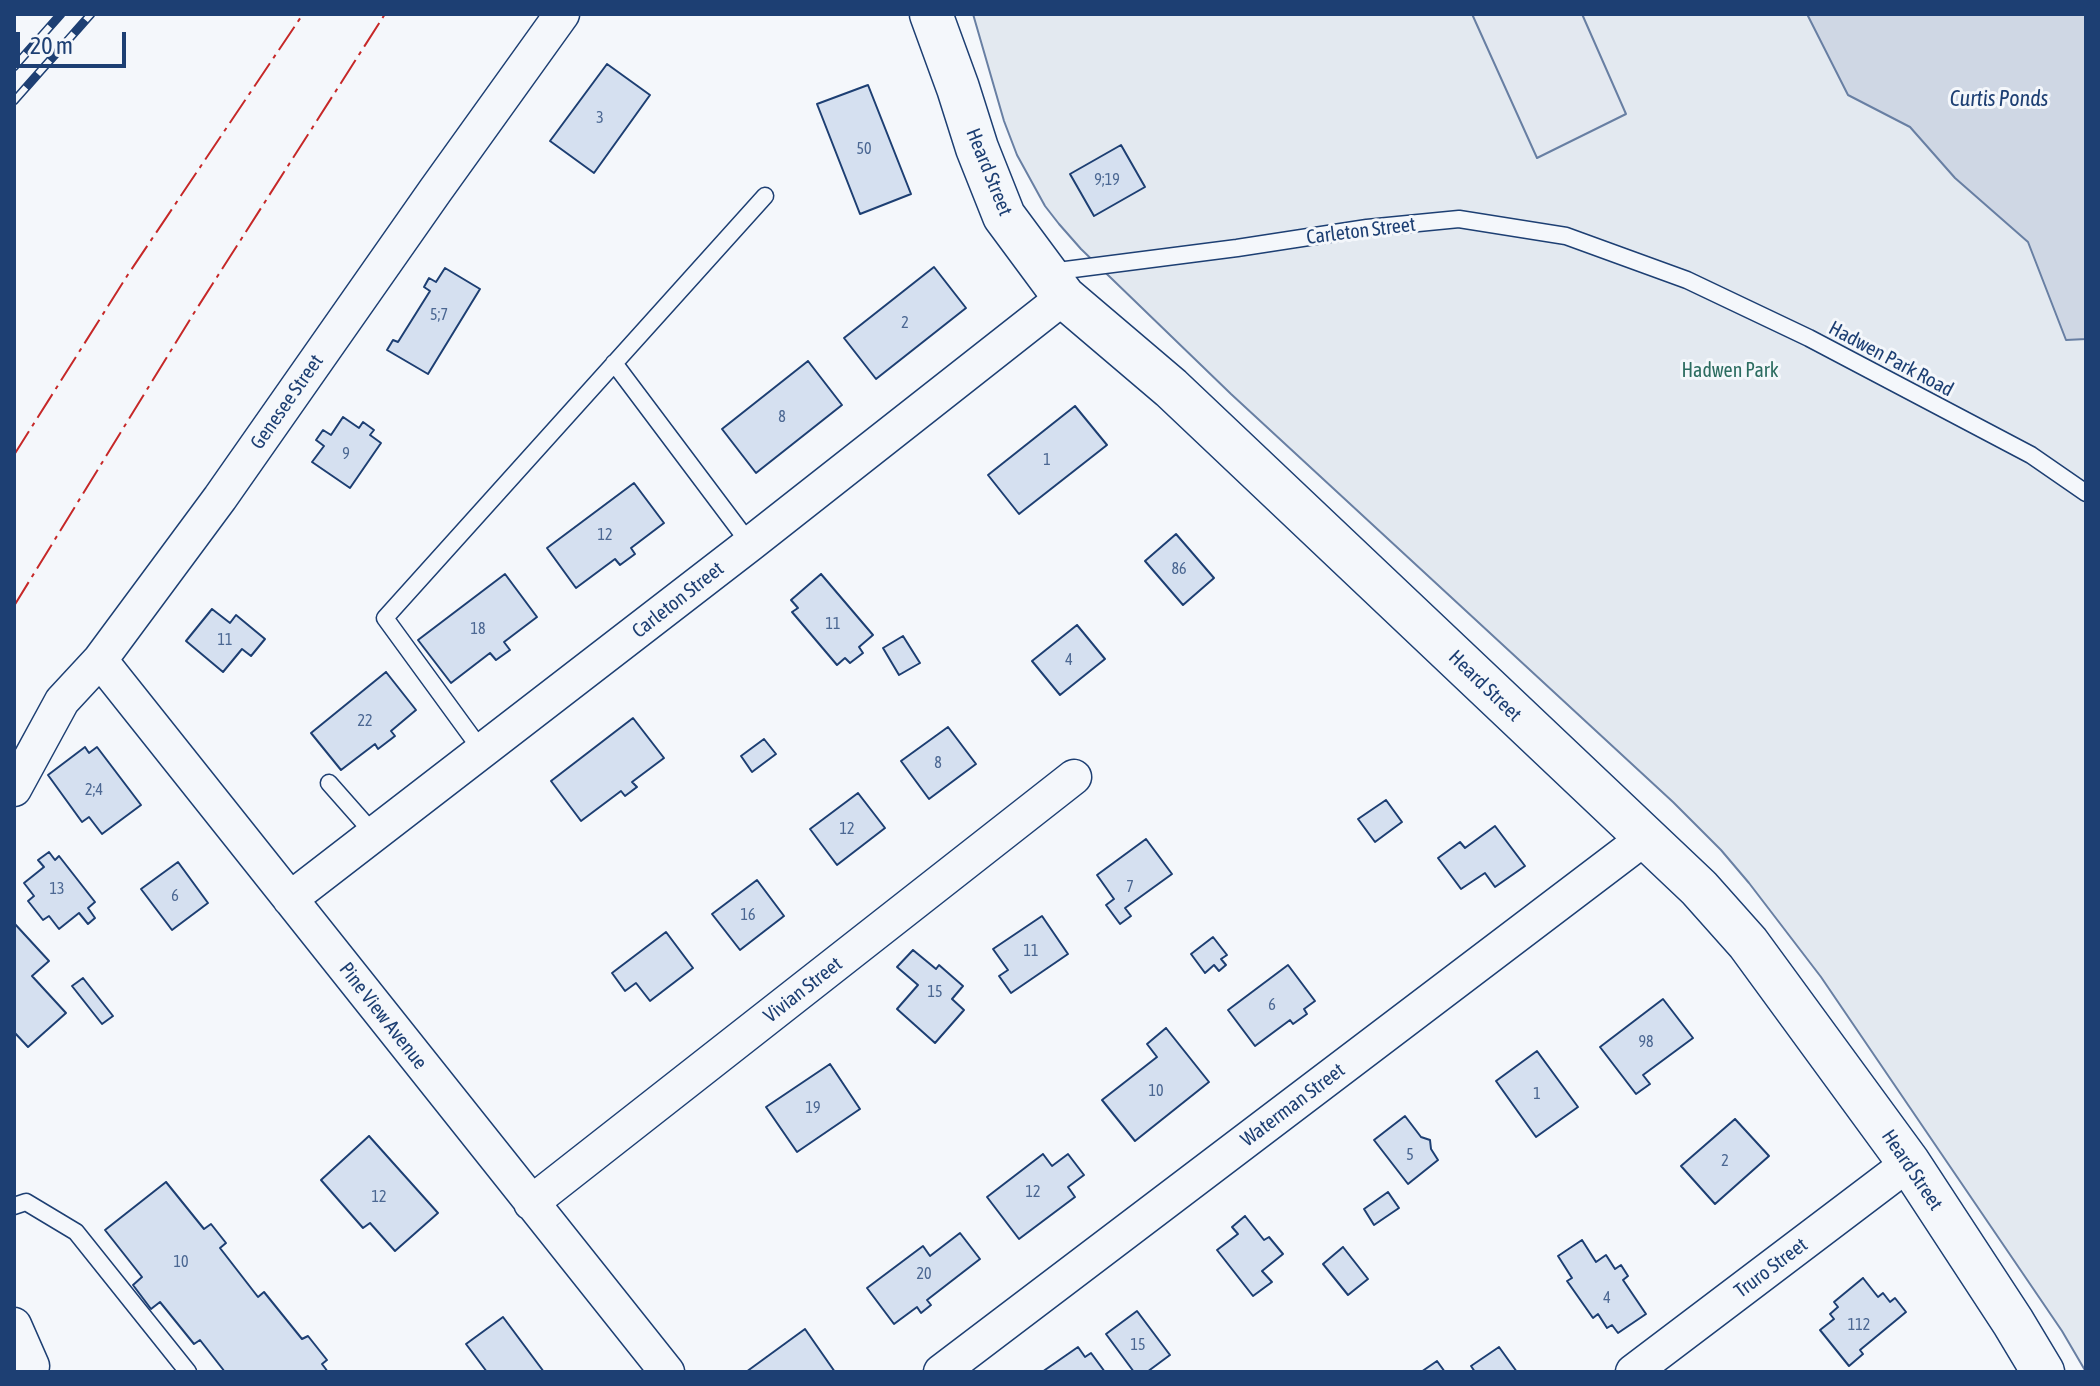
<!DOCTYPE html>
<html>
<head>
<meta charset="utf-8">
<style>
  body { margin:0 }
  #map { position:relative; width:2100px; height:1386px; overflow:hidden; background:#f4f7fb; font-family:"Asap Condensed",sans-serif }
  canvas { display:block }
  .frame { position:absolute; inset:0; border:16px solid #1d3f73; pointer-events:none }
  .scale { position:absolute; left:16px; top:32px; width:110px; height:36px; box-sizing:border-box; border:4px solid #1d3f73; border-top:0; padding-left:10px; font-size:24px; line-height:28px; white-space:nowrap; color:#1d3f73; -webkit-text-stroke:6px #f4f7fb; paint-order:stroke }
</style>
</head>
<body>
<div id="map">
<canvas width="2100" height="1386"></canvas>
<div class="frame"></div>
<div class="scale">20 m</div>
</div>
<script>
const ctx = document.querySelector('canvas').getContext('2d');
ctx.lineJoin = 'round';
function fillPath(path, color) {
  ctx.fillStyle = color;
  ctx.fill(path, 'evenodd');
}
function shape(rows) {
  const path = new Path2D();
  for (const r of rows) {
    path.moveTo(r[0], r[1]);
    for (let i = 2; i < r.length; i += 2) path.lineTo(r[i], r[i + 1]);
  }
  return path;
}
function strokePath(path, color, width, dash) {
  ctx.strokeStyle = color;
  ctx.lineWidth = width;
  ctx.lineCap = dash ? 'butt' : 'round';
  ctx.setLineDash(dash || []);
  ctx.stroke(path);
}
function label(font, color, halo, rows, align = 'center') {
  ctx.font = font + ' "Asap Condensed",sans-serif';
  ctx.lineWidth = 6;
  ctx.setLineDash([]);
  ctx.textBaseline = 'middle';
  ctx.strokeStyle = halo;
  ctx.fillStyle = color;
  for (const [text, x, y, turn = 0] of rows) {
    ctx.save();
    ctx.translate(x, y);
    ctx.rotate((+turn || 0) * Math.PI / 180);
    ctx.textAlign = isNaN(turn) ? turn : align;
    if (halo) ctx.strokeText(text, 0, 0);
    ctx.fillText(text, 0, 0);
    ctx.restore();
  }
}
const green = shape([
  [973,14,2086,14,2086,1372,2062,1331,1821,977,1749,883,1721,850,1673,802,1231,394,1081,249,1059,224,1045,206,1017,155,1004,121,973,14]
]);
const parking = shape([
  [1472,14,1582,14,1626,114,1537,158,1472,14]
]);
const water = shape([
  [1807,14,2086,14,2086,339,2066,340,2028,242,1955,178,1910,127,1848,95,1807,14]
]);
const building = shape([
  [607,64,650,95,594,173,550,141,607,64],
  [868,85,911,194,860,214,817,104,868,85],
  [1121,145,1145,187,1094,216,1070,174,1121,145],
  [934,267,966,308,876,379,844,338,934,267],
  [445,268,480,289,428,374,387,350,393,340,398,342,430,291,424,287,429,278,436,282,445,268],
  [808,361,842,405,756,473,722,429,808,361],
  [1075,406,1107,445,1019,514,988,475,1075,406],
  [343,417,359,428,363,422,374,430,370,435,381,443,350,488,312,462,324,446,316,440,323,430,331,435,343,417],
  [634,483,664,523,631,548,635,554,620,565,615,559,576,588,547,548,634,483],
  [1176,534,1214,578,1183,605,1145,561,1176,534],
  [505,574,537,617,504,642,510,650,496,660,490,653,451,683,418,640,505,574],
  [821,574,873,635,859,647,863,653,850,663,845,658,837,665,792,612,798,608,791,600,821,574],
  [212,609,230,623,236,615,265,639,251,656,242,649,223,672,186,641,212,609],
  [1077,625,1105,659,1060,695,1032,661,1077,625],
  [903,636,920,663,899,675,883,648,903,636],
  [386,672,416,710,391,731,395,736,378,749,375,744,341,770,311,733,386,672],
  [633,718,664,758,632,782,637,787,625,796,621,791,581,821,551,781,633,718],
  [948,727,976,764,929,799,901,761,948,727],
  [764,739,776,754,752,772,741,756,764,739],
  [85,747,89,753,97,747,141,805,102,834,89,817,82,822,48,775,85,747],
  [858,793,885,828,837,865,810,829,858,793],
  [1386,800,1402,822,1375,842,1358,819,1386,800],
  [1495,826,1525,866,1495,887,1485,873,1461,889,1438,858,1460,842,1465,848,1495,826],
  [1146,839,1172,874,1125,908,1131,916,1120,924,1106,905,1114,899,1097,875,1146,839],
  [49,852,55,860,59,856,95,902,88,908,95,918,88,924,79,913,59,929,49,916,43,920,28,901,34,896,24,883,44,867,38,860,49,852],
  [178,862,208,903,172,930,141,889,178,862],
  [757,880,784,916,740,950,712,914,757,880],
  [1042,916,1068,954,1011,993,999,976,1008,970,993,949,1042,916],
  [14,923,49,961,32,976,66,1013,28,1047,14,1032,14,923],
  [666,932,693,968,650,1001,636,983,625,991,612,973,666,932],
  [1213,937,1227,955,1221,959,1226,965,1219,971,1214,965,1205,973,1191,954,1213,937],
  [913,950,936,969,939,965,963,986,952,999,964,1010,935,1043,897,1009,918,985,897,967,913,950],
  [1288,965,1315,1001,1304,1009,1307,1014,1293,1024,1290,1020,1255,1046,1228,1010,1288,965],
  [83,978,113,1016,102,1024,72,986,83,978],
  [1663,999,1693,1038,1643,1075,1650,1084,1636,1094,1600,1047,1663,999],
  [1166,1028,1209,1082,1135,1141,1102,1100,1157,1057,1147,1044,1166,1028],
  [1537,1051,1578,1107,1536,1137,1496,1081,1537,1051],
  [830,1064,860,1109,797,1152,766,1107,830,1064],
  [1405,1116,1421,1137,1430,1140,1431,1149,1438,1160,1408,1184,1374,1140,1405,1116],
  [1735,1119,1769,1156,1715,1204,1681,1166,1735,1119],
  [369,1136,438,1213,395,1251,370,1223,363,1228,321,1180,369,1136],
  [1043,1154,1052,1166,1068,1154,1084,1175,1068,1187,1075,1197,1019,1239,987,1197,1043,1154],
  [166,1182,204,1229,211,1224,226,1243,220,1248,258,1297,264,1292,302,1339,308,1336,327,1360,322,1364,328,1372,225,1372,200,1340,194,1344,160,1302,151,1309,133,1285,142,1277,105,1230,166,1182],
  [1388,1192,1399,1208,1374,1225,1364,1209,1388,1192],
  [1245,1216,1264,1240,1269,1237,1283,1254,1262,1271,1272,1282,1253,1296,1217,1250,1238,1234,1232,1227,1245,1216],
  [960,1233,980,1259,927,1300,931,1305,921,1313,917,1307,894,1324,867,1288,923,1246,930,1256,960,1233],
  [1582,1240,1596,1262,1606,1255,1615,1269,1621,1265,1628,1276,1623,1280,1646,1314,1618,1333,1612,1325,1607,1328,1598,1314,1593,1318,1567,1281,1572,1278,1558,1256,1582,1240],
  [1343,1247,1368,1279,1348,1295,1323,1264,1343,1247],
  [1863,1278,1878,1297,1883,1293,1890,1302,1895,1298,1906,1312,1860,1350,1863,1354,1849,1366,1820,1330,1834,1319,1830,1314,1838,1307,1834,1302,1863,1278],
  [1137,1311,1170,1355,1147,1372,1134,1372,1106,1334,1137,1311],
  [503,1317,544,1372,487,1372,466,1344,503,1317],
  [805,1329,835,1372,746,1372,805,1329],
  [1078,1347,1085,1357,1091,1353,1105,1372,1042,1372,1078,1347],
  [1499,1347,1517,1372,1475,1372,1471,1366,1499,1347],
  [1437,1361,1445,1372,1421,1372,1437,1361]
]);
const service = shape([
  [1050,272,1237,248,1367,228,1459,219,1566,236,1687,280,1809,338,2031,455,2086,493],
  [614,363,750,544],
  [482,751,385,618,765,196],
  [329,783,374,834],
  [14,1206,26,1202,76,1232,188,1372]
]);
const minor = shape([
  [100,660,667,1372],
  [14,789,62,701,100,660,220,498,435,191,562,14],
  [290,899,750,544,1064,297],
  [531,1203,1074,777],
  [14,1325,32,1366],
  [941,1372,1646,837],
  [1633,1372,1909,1163]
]);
const tertiary = shape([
  [931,14,958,88,977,148,1004,216,1064,297,1171,388,1699,888,1748,943,1909,1163,2013,1322,2043,1372]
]);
const rail = shape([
  [14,67,61,14],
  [14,101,91,14]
]);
const power = shape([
  [14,455,127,276,303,14],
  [14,606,194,313,385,14]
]);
const numberNames = [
  ["3",600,118],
  ["50",864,149],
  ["9;19",1107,180],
  ["5;7",439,315],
  ["2",905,323],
  ["8",782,417],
  ["9",346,454],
  ["1",1047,460],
  ["12",605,535],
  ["86",1179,569],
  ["11",833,624],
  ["18",478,629],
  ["11",225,640],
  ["4",1069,660],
  ["22",365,721],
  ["8",938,763],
  ["2;4",94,790],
  ["12",847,829],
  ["7",1130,887],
  ["13",57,889],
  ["6",175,896],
  ["16",748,915],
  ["11",1031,951],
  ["15",935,992],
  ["6",1272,1005],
  ["98",1646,1042],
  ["10",1156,1091],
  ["1",1537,1094],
  ["19",813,1108],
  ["5",1410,1155],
  ["2",1725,1161],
  ["12",1033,1192],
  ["12",379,1197],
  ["10",181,1262],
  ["20",924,1274],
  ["4",1607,1298],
  ["112",1859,1325],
  ["15",1138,1345]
];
const streetNames = [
  ["Heard Street",989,172,68],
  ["Carleton Street",1361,231,-7],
  ["Hadwen Park Road",1891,359,28],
  ["Genesee Street",287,402,-55],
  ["Carleton Street",678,600,-38],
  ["Heard Street",1485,686,44],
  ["Vivian Street",803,990,-38],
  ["Pine View Avenue",383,1016,52],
  ["Waterman Street",1293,1105,-37],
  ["Heard Street",1912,1170,56],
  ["Truro Street",1771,1268,-37]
];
const parkNames = [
  ["Hadwen Park",1730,371]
];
const waterNames = [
  ["Curtis Ponds",1999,99]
];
fillPath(green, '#e3e9f0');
strokePath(green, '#687fa3', 2);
fillPath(parking, '#e3e8f0');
strokePath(parking, '#687fa3', 2);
fillPath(water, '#cfd7e4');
strokePath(water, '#687fa3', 2);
fillPath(building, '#d5e0f0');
strokePath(building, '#1d3f73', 2);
strokePath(service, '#1d3f73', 19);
strokePath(minor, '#1d3f73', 37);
strokePath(tertiary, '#1d3f73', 45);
strokePath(service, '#f4f7fb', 16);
strokePath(minor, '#f4f7fb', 34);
strokePath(tertiary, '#f4f7fb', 42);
strokePath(rail, '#1d3f73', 9);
strokePath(rail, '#f4f7fb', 6, [18]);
strokePath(power, '#c62828', 2, [28, 6, 4, 6]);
label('16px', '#4b6792', null, numberNames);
label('20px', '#1d3f73', '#f4f7fb', streetNames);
label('20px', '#2c6c60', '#f4f7fb', parkNames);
label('italic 22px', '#1d3f73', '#f4f7fb', waterNames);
</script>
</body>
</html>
